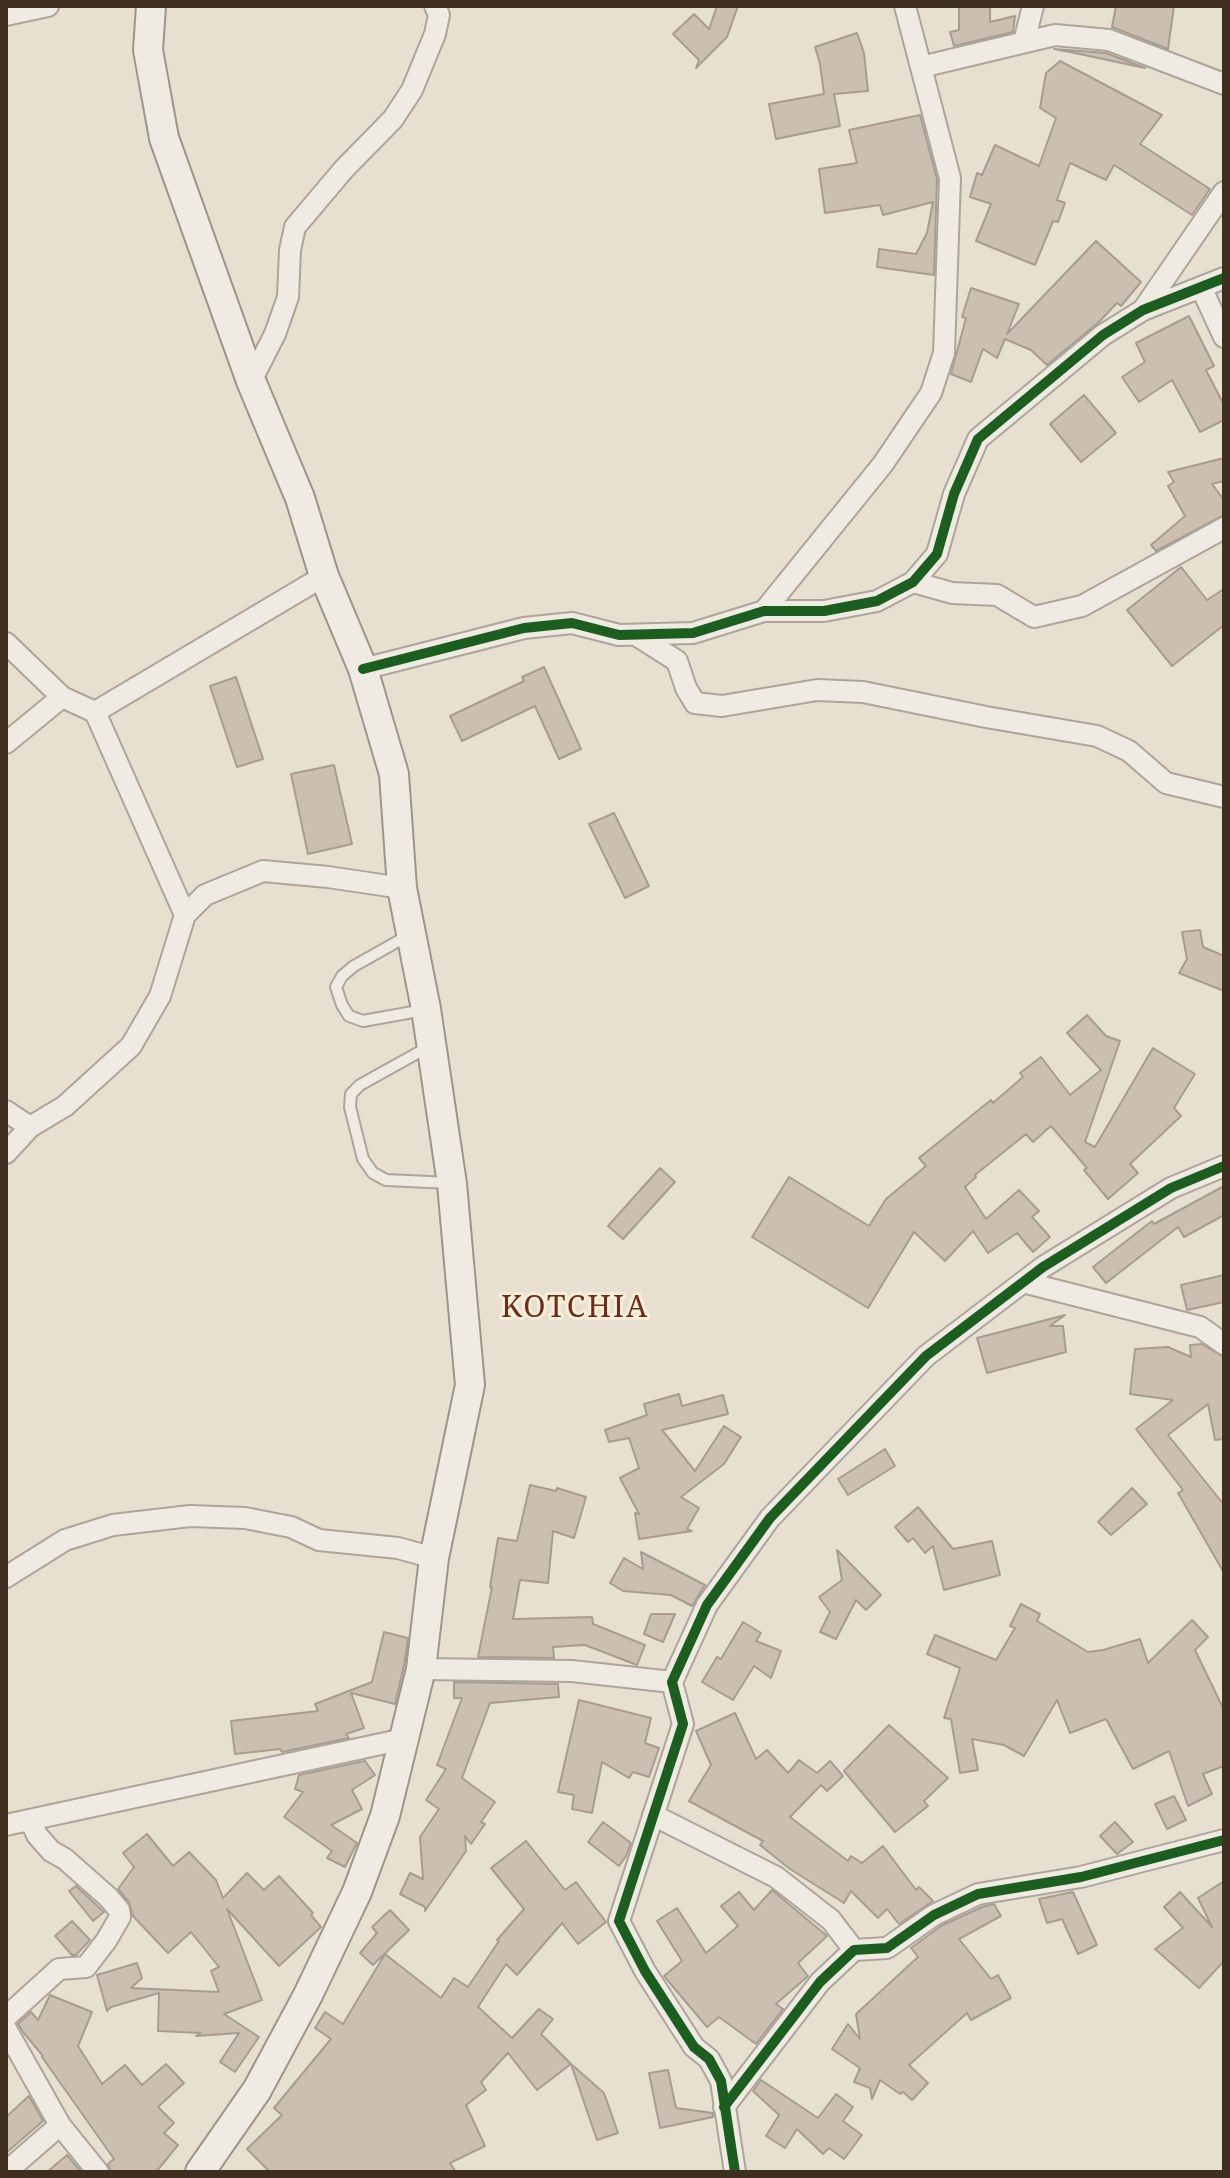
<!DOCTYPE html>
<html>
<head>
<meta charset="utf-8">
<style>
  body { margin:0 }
  #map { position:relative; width:1230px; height:2178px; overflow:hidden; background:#e7e0d1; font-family:"Noto Serif",serif }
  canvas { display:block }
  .frame { position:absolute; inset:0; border:8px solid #3d2e20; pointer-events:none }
</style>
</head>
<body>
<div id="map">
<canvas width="1230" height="2178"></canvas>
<div class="frame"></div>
</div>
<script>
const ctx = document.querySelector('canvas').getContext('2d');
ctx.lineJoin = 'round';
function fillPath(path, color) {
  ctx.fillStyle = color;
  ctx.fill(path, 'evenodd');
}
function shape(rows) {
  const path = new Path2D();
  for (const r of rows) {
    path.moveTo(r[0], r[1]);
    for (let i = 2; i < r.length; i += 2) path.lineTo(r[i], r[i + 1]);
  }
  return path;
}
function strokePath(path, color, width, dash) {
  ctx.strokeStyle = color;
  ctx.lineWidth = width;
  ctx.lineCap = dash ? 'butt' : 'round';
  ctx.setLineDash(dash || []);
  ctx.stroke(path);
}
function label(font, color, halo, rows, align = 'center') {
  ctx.font = font + ' "Noto Serif",serif';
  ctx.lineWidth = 6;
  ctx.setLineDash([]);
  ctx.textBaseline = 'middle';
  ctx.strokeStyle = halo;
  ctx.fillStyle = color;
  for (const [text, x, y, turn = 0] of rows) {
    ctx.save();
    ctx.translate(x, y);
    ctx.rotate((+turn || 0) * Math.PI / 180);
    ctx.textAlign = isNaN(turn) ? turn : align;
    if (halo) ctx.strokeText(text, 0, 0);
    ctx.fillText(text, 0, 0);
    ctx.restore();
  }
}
const building = shape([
  [717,6,738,6,727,37,696,68,699,60,673,34,694,14,709,29,717,6],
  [959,6,990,6,990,22,1015,16,1013,32,954,46,950,32,959,30,959,6],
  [1116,6,1174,6,1168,49,1112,27,1116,6],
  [857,33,864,53,868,91,834,94,840,126,776,139,769,104,824,94,820,64,815,47,857,33],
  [1054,49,1106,53,1145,68,1070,52,1054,49],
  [1060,61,1162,115,1140,144,1210,189,1192,215,1114,165,1106,180,1070,163,1057,200,1065,203,1058,222,1053,221,1035,265,976,241,991,204,970,197,977,173,982,175,995,145,1039,166,1056,118,1040,108,1046,73,1060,61],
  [920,115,937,179,934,275,877,267,879,249,916,254,927,233,933,202,883,215,880,205,825,213,819,169,857,163,849,130,920,115],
  [1096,241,1141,282,1121,306,1117,303,1099,322,1047,365,1031,350,1005,339,997,358,983,349,971,382,951,374,966,318,962,317,971,288,1019,304,1007,334,1096,241],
  [1189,316,1214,366,1206,370,1224,405,1224,420,1200,432,1172,380,1139,402,1122,377,1145,362,1136,343,1189,316],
  [1084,395,1116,433,1081,462,1050,424,1084,395],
  [1224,458,1224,481,1212,484,1224,500,1224,515,1156,551,1151,545,1185,516,1168,486,1174,482,1168,472,1224,458],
  [1181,567,1207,600,1224,589,1224,625,1172,666,1127,610,1181,567],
  [544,667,581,749,559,759,535,706,462,741,450,716,524,681,522,677,544,667],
  [236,677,263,759,237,767,210,686,236,677],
  [334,765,352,844,308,854,291,774,334,765],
  [614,813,649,886,625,898,589,824,614,813],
  [1200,930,1203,947,1224,956,1224,991,1179,973,1187,959,1182,932,1200,930],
  [1087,1015,1106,1036,1120,1041,1085,1142,1095,1147,1153,1048,1195,1074,1174,1108,1181,1116,1130,1164,1138,1173,1108,1199,1084,1170,1087,1168,1051,1126,1033,1142,1026,1134,975,1175,976,1177,965,1187,986,1219,1019,1190,1039,1211,1032,1217,1050,1237,1033,1252,1017,1233,988,1253,973,1231,945,1261,914,1232,868,1308,752,1237,789,1177,869,1226,886,1199,926,1166,919,1158,991,1100,993,1103,1023,1077,1020,1073,1041,1057,1070,1095,1101,1070,1067,1033,1087,1015],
  [660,1168,675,1182,623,1239,608,1226,660,1168],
  [1224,1186,1224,1215,1184,1237,1178,1227,1106,1283,1093,1267,1152,1221,1154,1224,1224,1186],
  [1224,1275,1224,1302,1187,1310,1181,1285,1224,1275],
  [1065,1315,1050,1326,1063,1326,1066,1352,987,1373,977,1338,1065,1315],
  [1202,1344,1224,1357,1224,1439,1215,1440,1208,1404,1168,1435,1224,1505,1224,1573,1178,1493,1183,1490,1136,1429,1173,1400,1130,1394,1135,1349,1168,1347,1191,1357,1190,1345,1202,1344],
  [679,1394,682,1406,723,1395,728,1414,662,1430,695,1471,724,1426,741,1437,724,1464,681,1497,699,1508,687,1529,692,1531,639,1539,635,1513,639,1514,620,1478,639,1468,629,1438,609,1442,605,1430,647,1415,644,1404,679,1394],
  [885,1449,895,1466,848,1495,838,1479,885,1449],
  [530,1485,556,1491,557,1488,586,1497,574,1538,553,1531,548,1583,520,1580,513,1619,592,1617,593,1624,645,1645,637,1665,585,1645,553,1647,554,1658,478,1657,492,1587,490,1587,498,1538,517,1541,530,1485],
  [1132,1488,1147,1504,1111,1535,1098,1522,1132,1488],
  [918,1507,953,1549,992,1541,1000,1575,944,1590,933,1546,925,1553,913,1538,908,1542,895,1527,918,1507],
  [837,1550,881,1595,866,1610,856,1600,836,1639,820,1632,830,1612,819,1597,842,1580,837,1550],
  [641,1552,705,1585,692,1606,671,1595,623,1591,610,1583,624,1558,643,1569,641,1552],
  [1021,1604,1040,1614,1037,1621,1088,1652,1103,1650,1140,1639,1148,1663,1192,1620,1208,1637,1195,1650,1224,1710,1224,1766,1203,1774,1212,1794,1188,1806,1169,1751,1133,1769,1106,1719,1070,1733,1057,1700,1024,1756,1004,1745,972,1739,978,1770,960,1773,951,1719,944,1718,960,1668,927,1654,935,1635,996,1660,1015,1628,1010,1626,1021,1604],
  [651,1614,675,1614,663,1642,644,1634,651,1614],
  [743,1622,761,1633,756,1641,781,1651,771,1678,754,1666,733,1700,702,1682,717,1657,721,1659,743,1622],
  [384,1632,408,1638,404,1666,395,1704,351,1693,364,1728,346,1734,349,1738,282,1752,280,1749,235,1754,231,1721,318,1711,315,1704,372,1682,384,1632],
  [454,1682,558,1684,559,1697,490,1703,462,1778,495,1802,481,1822,485,1824,471,1844,465,1836,466,1851,425,1911,425,1907,400,1894,410,1873,423,1879,420,1837,439,1809,426,1800,446,1769,437,1765,462,1698,454,1698,454,1682],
  [579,1700,651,1718,645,1743,659,1748,649,1777,633,1772,629,1778,602,1762,592,1813,572,1809,574,1795,558,1792,579,1700],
  [735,1713,756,1759,767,1750,788,1773,799,1760,817,1773,830,1761,843,1776,827,1791,821,1785,790,1817,848,1861,851,1856,862,1863,883,1846,916,1890,919,1887,933,1901,899,1924,887,1909,878,1918,851,1891,844,1903,790,1869,760,1845,763,1841,689,1801,711,1765,696,1731,735,1713],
  [889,1725,948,1778,924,1801,928,1806,895,1832,844,1771,889,1725],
  [365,1761,375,1775,352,1790,362,1809,331,1825,357,1843,345,1867,327,1858,332,1851,284,1817,303,1792,295,1789,299,1775,365,1761],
  [1174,1796,1186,1820,1167,1829,1155,1804,1174,1796],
  [603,1822,631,1843,626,1856,619,1866,588,1842,603,1822],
  [1115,1822,1133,1842,1117,1854,1100,1836,1115,1822],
  [147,1834,173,1866,189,1852,216,1880,223,1898,247,1873,264,1890,279,1876,313,1913,311,1915,321,1927,279,1966,227,1909,262,2000,224,2014,259,2037,235,2072,220,2062,239,2033,196,2036,201,2033,158,2031,159,1993,111,2007,107,2011,97,1975,137,1963,142,1978,131,1988,219,1992,211,1971,219,1967,191,1932,168,1953,133,1916,129,1902,118,1889,134,1867,123,1853,147,1834],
  [526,1841,565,1890,576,1882,606,1922,578,1944,562,1923,517,1975,506,1964,478,2007,512,2038,539,2009,553,2019,541,2034,571,2064,537,2090,508,2053,481,2082,486,2090,466,2105,485,2146,450,2163,456,2172,270,2172,247,2149,282,2115,274,2108,331,2039,315,2028,325,2012,343,2024,385,1954,441,1998,454,1978,468,1987,499,1941,497,1940,524,1909,491,1868,526,1841],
  [1224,1881,1224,1961,1199,1988,1155,1949,1183,1928,1164,1907,1180,1892,1212,1927,1198,1898,1224,1881],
  [76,1886,104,1912,93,1921,69,1891,76,1886],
  [772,1890,827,1936,798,1963,808,1976,776,2004,783,2009,756,2044,719,2017,707,2027,664,1976,682,1961,657,1921,677,1908,706,1953,738,1926,721,1906,739,1892,754,1910,772,1890],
  [1073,1892,1097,1945,1078,1954,1062,1919,1047,1923,1039,1899,1073,1892],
  [994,1904,1001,1916,959,1939,991,1979,998,1975,1011,1998,971,2020,967,2013,909,2065,928,2083,912,2100,903,2092,900,2094,880,2080,872,2099,870,2088,854,2082,860,2068,832,2049,848,2024,860,2039,856,2014,918,1957,911,1948,941,1926,982,1907,994,1904],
  [390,1910,409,1930,373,1965,360,1953,377,1933,372,1927,390,1910],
  [72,1921,90,1940,76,1955,72,1955,55,1936,72,1921],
  [50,1995,92,2012,78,2046,102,2084,125,2065,142,2085,166,2064,184,2083,158,2107,174,2123,164,2133,178,2145,156,2172,111,2172,108,2164,114,2159,42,2057,43,2056,23,2032,18,2024,31,2012,38,2020,50,1995],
  [571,2064,604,2093,618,2133,597,2140,571,2064],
  [668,2070,676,2108,713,2113,713,2117,660,2128,649,2073,668,2070],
  [761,2080,818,2118,836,2094,853,2107,843,2121,862,2135,844,2159,829,2148,823,2154,797,2129,785,2148,766,2136,779,2115,753,2091,761,2080],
  [29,2096,43,2121,6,2153,6,2117,29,2096],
  [67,2155,81,2172,47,2172,67,2155]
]);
const lane = shape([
  [409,935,354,966,342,976,336,987,342,1005,349,1016,363,1021,424,1010],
  [430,1046,360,1085,351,1094,350,1107,363,1159,373,1173,386,1180,450,1183]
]);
const street = shape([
  [6,15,48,6],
  [1024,42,1033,6],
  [921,67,1055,35,1109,40,1224,84],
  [1201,287,1224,337],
  [1143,310,1224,192],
  [251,381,275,334,288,297,290,250,295,227,344,169,393,119,412,90,435,34,439,15,435,6],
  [913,582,952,593,997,595,1034,617,1082,606,1224,528],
  [764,611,883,464,931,393,944,353,950,178,905,6],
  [636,635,677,661,686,688,695,703,722,706,817,690,863,692,986,717,1097,736,1129,751,1166,783,1224,797],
  [6,643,62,697,95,712,324,576],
  [363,669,524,628,572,623,619,635,693,633,764,611,824,611,877,601,913,582,937,554,954,494,978,439,1103,335,1143,310,1224,278],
  [95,712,185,915],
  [6,743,62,697],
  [6,1111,30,1127],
  [6,1153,30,1127,65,1106,131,1046,160,996,185,915,205,895,263,871,328,877,402,888],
  [1023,1282,1200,1327,1224,1344],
  [6,1577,65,1540,113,1525,190,1516,245,1518,291,1527,319,1540,398,1548,434,1558],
  [421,1669,572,1671,672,1682],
  [653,1815,776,1877,831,1920,854,1950],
  [6,1825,404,1739],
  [6,2017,59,1969,86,1967,106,1941,120,1917,119,1910,108,1897,65,1859,51,1851,37,1835,30,1820],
  [6,2029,60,2125,98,2172],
  [724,2107,820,1982,854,1950,887,1948,934,1915,978,1894,1081,1877,1224,1840],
  [6,2172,60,2125],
  [735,2172,721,2081,709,2059,694,2047,645,1971,619,1921,683,1724,672,1682,707,1605,770,1518,926,1356,1043,1267,1171,1188,1224,1166]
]);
const secondary = shape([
  [151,6,148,50,164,138,251,381,300,498,324,576,363,669,394,774,402,888,426,1009,452,1184,470,1385,434,1558,421,1669,385,1816,357,1892,308,1995,257,2090,200,2172]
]);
const cycleway = shape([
  [363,669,524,628,572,623,619,635,693,633,764,611,824,611,877,601,913,582,937,554,954,494,978,439,1103,335,1143,310,1224,278],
  [724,2107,820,1982,854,1950,887,1948,934,1915,978,1894,1081,1877,1224,1840],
  [735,2172,721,2081,709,2059,694,2047,645,1971,619,1921,683,1724,672,1682,707,1605,770,1518,926,1356,1043,1267,1171,1188,1224,1166]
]);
const quarterNames = [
  ["KOTCHIA",575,1308]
];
fillPath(building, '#cbbfb2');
strokePath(building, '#a89c90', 2);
strokePath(lane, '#ada599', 14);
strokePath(street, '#ada599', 24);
strokePath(secondary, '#9c958a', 32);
strokePath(lane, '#efebe3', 10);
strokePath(street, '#efebe3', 20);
strokePath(secondary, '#efebe3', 28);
strokePath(cycleway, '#1b5e20', 10);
ctx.letterSpacing = '2px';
label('30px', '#6b2e1e', '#f7eed8', quarterNames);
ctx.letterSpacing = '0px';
</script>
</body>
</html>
